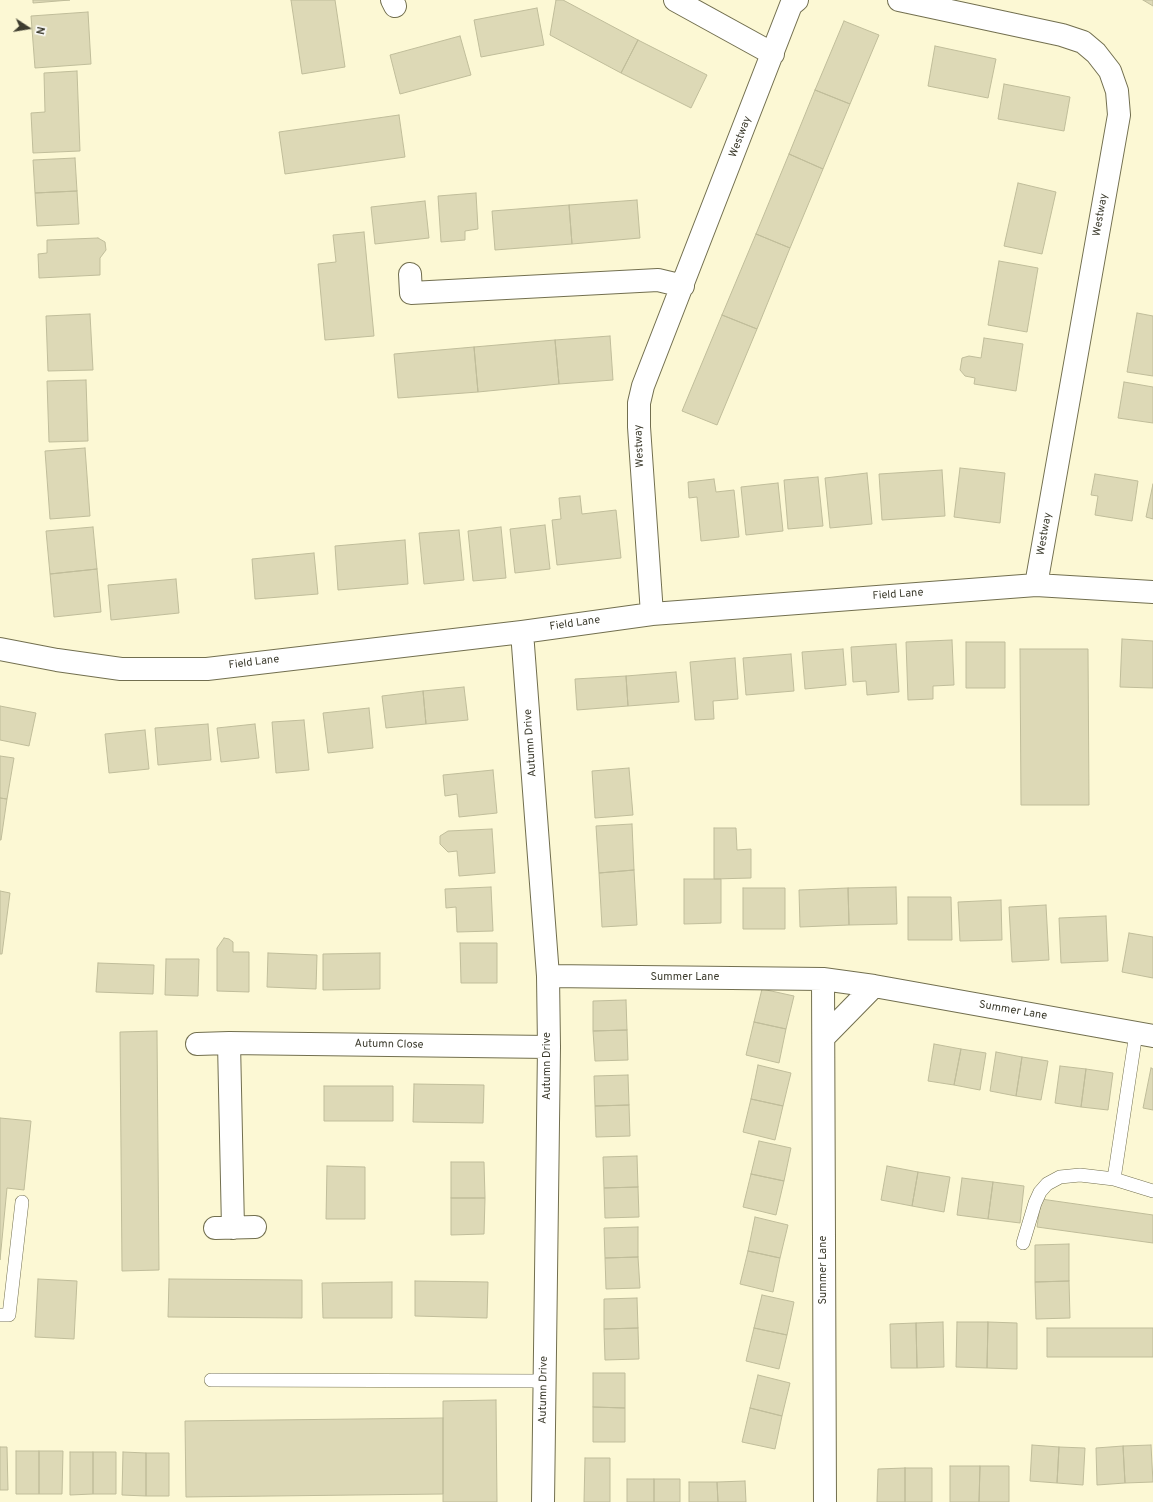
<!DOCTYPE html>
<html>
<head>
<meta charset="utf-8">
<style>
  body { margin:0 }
  #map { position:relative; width:1153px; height:1502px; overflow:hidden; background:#fcf8d4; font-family:Overpass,sans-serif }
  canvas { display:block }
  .north { position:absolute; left:8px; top:8px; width:40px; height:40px; -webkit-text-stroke:3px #fff; paint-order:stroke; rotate:102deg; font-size:11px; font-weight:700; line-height:16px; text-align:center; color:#3d3c2e }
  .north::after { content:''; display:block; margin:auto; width:14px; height:18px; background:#3d3c2e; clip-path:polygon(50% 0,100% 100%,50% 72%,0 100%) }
</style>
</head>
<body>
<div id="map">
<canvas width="1153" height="1502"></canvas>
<div class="north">N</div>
</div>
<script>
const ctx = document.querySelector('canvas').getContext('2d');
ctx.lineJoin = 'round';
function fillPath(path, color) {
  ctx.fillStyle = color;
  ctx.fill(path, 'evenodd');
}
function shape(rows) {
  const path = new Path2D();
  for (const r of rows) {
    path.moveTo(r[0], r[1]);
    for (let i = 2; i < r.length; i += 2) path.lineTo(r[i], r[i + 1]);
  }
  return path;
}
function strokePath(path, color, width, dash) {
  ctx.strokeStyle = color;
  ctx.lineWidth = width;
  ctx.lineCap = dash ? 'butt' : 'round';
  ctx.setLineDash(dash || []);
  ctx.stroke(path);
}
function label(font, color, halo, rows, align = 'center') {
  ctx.font = font + ' Overpass,sans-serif';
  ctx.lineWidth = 3.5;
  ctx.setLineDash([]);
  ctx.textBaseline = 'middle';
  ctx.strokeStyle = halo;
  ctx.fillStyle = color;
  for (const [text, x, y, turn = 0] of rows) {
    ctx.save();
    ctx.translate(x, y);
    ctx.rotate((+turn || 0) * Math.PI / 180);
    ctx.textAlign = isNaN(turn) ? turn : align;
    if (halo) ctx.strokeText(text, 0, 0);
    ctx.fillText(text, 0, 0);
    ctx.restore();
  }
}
const building = shape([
  [33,0,70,0,33,3,33,0],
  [291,0,335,0,345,67,302,74,291,0],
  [556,0,563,0,638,40,621,73,550,35,556,0],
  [1143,0,1153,0,1153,6,1143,0],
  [537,8,544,45,481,57,474,20,537,8],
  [88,12,91,64,35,68,31,16,88,12],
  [844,21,879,35,850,104,815,90,844,21],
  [460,36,471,75,400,94,390,55,460,36],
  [638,40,707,75,691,108,621,73,638,40],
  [935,46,996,59,988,98,928,86,935,46],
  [77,71,80,151,33,153,31,113,45,112,44,73,77,71],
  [1004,84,1070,97,1064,131,998,119,1004,84],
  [815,90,850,104,823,169,789,154,815,90],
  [399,115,405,157,285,174,279,132,399,115],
  [789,154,823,169,790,248,756,234,789,154],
  [75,158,77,191,35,193,33,160,75,158],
  [1018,183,1056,192,1042,254,1004,246,1018,183],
  [77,191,79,224,37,226,35,193,77,191],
  [476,193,478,229,465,231,465,240,441,242,438,196,476,193],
  [637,200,640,238,572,244,569,205,637,200],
  [425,201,429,238,375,244,371,207,425,201],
  [569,205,572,244,495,250,492,211,569,205],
  [364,232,374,336,325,340,318,264,336,262,333,235,364,232],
  [756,234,790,248,757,329,722,315,756,234],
  [98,238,105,242,106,250,100,258,100,275,39,278,38,254,47,253,47,240,98,238],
  [999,261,1038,268,1027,332,988,325,999,261],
  [1137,313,1153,316,1153,376,1127,372,1137,313],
  [90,314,93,370,48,371,46,316,90,314],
  [722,315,757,329,717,425,682,411,722,315],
  [610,336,613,380,559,384,555,340,610,336],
  [984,338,1023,344,1016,391,974,384,975,378,965,376,960,370,962,358,969,356,981,358,984,338],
  [555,340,559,384,478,392,474,347,555,340],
  [474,347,478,392,398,398,394,354,474,347],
  [86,380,88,441,49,442,47,381,86,380],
  [1124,382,1153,387,1153,423,1118,418,1124,382],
  [85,448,90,516,50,519,45,451,85,448],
  [960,468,1005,473,1000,523,954,517,960,468],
  [942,470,945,516,882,520,879,474,942,470],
  [867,473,872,524,830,528,825,478,867,473],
  [1095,474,1138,481,1132,521,1095,515,1098,496,1091,495,1095,474],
  [818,477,823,526,788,529,784,480,818,477],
  [714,479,716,492,734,490,739,537,701,541,697,497,689,498,688,482,714,479],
  [778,483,783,531,746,535,741,487,778,483],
  [1153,484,1153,519,1146,517,1153,484],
  [580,496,582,514,616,510,621,558,557,565,552,520,561,519,559,498,580,496],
  [545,525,550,569,515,573,510,529,545,525],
  [93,527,97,569,50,574,46,531,93,527],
  [501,527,506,578,473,581,468,531,501,527],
  [459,530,464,580,424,584,419,533,459,530],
  [405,540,408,584,338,590,335,546,405,540],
  [314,553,318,594,255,599,252,559,314,553],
  [97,569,101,612,54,617,50,574,97,569],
  [176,579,179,613,111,620,108,585,176,579],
  [1122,639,1153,641,1153,688,1120,687,1122,639],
  [952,640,954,685,933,686,933,699,908,700,906,642,952,640],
  [966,642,1005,642,1005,688,966,688,966,642],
  [896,644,899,692,867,695,866,681,853,682,851,647,896,644],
  [843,649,846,685,805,689,802,652,843,649],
  [1020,649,1088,649,1089,805,1021,805,1020,649],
  [791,654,794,691,746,695,743,658,791,654],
  [735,658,738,699,713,701,714,719,695,720,690,662,735,658],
  [676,672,679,702,628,706,626,676,676,672],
  [626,676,628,706,577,710,575,679,626,676],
  [464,687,468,720,426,724,423,691,464,687],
  [423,691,426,724,386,728,382,696,423,691],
  [0,706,36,713,29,746,0,740,0,706],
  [369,708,373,748,328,753,323,713,369,708],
  [304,720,309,770,276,773,272,722,304,720],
  [208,724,211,760,158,765,155,728,208,724],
  [255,724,259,758,221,762,217,728,255,724],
  [145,730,149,769,109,773,105,734,145,730],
  [0,756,14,758,7,799,0,798,0,756],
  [629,768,633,815,595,818,592,771,629,768],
  [493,770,497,813,459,817,457,794,445,796,443,775,493,770],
  [0,798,7,799,1,840,0,840,0,798],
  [632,824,634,870,599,873,596,826,632,824],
  [714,828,736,828,737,850,751,849,751,878,714,879,714,828],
  [492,829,495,873,459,876,457,851,448,852,440,844,440,836,448,831,492,829],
  [634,870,637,925,602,927,599,873,634,870],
  [684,879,721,879,721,923,684,924,684,879],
  [491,887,493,931,457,932,456,907,446,908,445,889,491,887],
  [896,887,897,924,849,925,848,888,896,887],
  [743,888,785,888,785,929,743,929,743,888],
  [848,888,849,925,800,927,799,890,848,888],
  [0,891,10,893,2,954,0,954,0,891],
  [908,897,951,897,952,940,908,940,908,897],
  [1001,900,1002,940,960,941,958,902,1001,900],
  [1046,905,1049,960,1012,962,1009,907,1046,905],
  [1106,916,1108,961,1061,963,1059,918,1106,916],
  [1129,933,1153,937,1153,978,1122,972,1129,933],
  [224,938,229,939,233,942,233,952,249,952,249,992,217,991,217,948,224,938],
  [460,943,497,943,497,983,461,983,460,943],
  [268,953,317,955,316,989,267,987,268,953],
  [380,953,380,989,323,990,323,954,380,953],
  [166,959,199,959,198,996,165,995,166,959],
  [98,963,154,965,153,994,96,992,98,963],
  [762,989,794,996,786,1029,754,1022,762,989],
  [626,1000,627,1030,593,1031,593,1001,626,1000],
  [754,1022,786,1029,779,1063,746,1055,754,1022],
  [627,1030,628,1060,595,1061,593,1031,627,1030],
  [157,1031,159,1270,122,1271,120,1032,157,1031],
  [934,1044,961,1049,954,1085,928,1081,934,1044],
  [961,1049,986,1053,980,1090,954,1085,961,1049],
  [996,1052,1022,1057,1016,1096,990,1091,996,1052],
  [1022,1057,1048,1061,1041,1100,1016,1096,1022,1057],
  [758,1065,791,1073,783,1106,751,1099,758,1065],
  [1060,1066,1086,1069,1081,1107,1055,1103,1060,1066],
  [1151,1068,1153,1069,1153,1110,1143,1108,1151,1068],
  [1086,1069,1113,1073,1108,1110,1081,1107,1086,1069],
  [628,1075,629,1105,595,1106,594,1076,628,1075],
  [414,1084,484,1085,483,1123,413,1122,414,1084],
  [324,1086,393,1086,393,1121,324,1121,324,1086],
  [751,1099,783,1106,775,1140,743,1132,751,1099],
  [629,1105,630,1136,596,1137,595,1106,629,1105],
  [0,1118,31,1121,24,1190,7,1188,0,1260,0,1118],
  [759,1141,791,1148,784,1181,751,1174,759,1141],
  [637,1156,638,1187,604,1188,603,1157,637,1156],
  [451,1162,484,1162,485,1198,451,1198,451,1162],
  [327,1166,365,1167,365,1219,326,1219,327,1166],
  [887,1166,918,1172,912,1206,881,1200,887,1166],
  [918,1172,950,1177,944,1212,912,1206,918,1172],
  [751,1174,784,1181,776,1215,743,1207,751,1174],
  [962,1178,993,1182,988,1219,957,1215,962,1178],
  [993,1182,1024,1186,1020,1223,988,1219,993,1182],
  [638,1187,639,1217,605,1218,604,1188,638,1187],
  [451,1198,485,1198,484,1234,451,1235,451,1198],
  [1041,1199,1153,1215,1153,1243,1037,1227,1041,1199],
  [755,1217,788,1225,780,1258,748,1251,755,1217],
  [638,1227,638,1257,605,1258,604,1228,638,1227],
  [1069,1244,1069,1281,1035,1282,1035,1245,1069,1244],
  [748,1251,780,1258,773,1292,740,1284,748,1251],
  [638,1257,640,1288,606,1289,605,1258,638,1257],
  [38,1279,77,1281,74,1339,35,1337,38,1279],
  [169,1279,302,1280,302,1318,168,1317,169,1279],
  [415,1281,488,1282,487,1318,415,1316,415,1281],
  [1069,1281,1070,1318,1036,1319,1035,1282,1069,1281],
  [392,1282,392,1318,323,1318,322,1283,392,1282],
  [762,1295,794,1302,787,1335,754,1328,762,1295],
  [637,1298,638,1328,604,1329,604,1299,637,1298],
  [943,1322,944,1367,917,1368,916,1323,943,1322],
  [957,1322,988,1322,987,1368,956,1367,957,1322],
  [988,1322,1017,1323,1017,1369,987,1368,988,1322],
  [916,1323,917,1368,891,1368,890,1324,916,1323],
  [638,1328,639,1359,605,1360,604,1329,638,1328],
  [754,1328,787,1335,779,1369,746,1361,754,1328],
  [1047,1328,1153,1328,1153,1357,1047,1357,1047,1328],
  [593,1373,625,1373,625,1408,593,1407,593,1373],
  [758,1375,790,1383,782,1416,750,1408,758,1375],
  [496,1400,497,1502,443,1502,443,1401,496,1400],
  [593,1407,625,1408,625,1442,593,1442,593,1407],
  [750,1408,782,1416,775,1449,742,1442,750,1408],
  [443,1418,443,1494,186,1497,185,1421,443,1418],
  [1032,1445,1059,1447,1057,1483,1030,1481,1032,1445],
  [1151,1445,1153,1482,1125,1483,1123,1446,1151,1445],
  [1123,1446,1125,1483,1097,1485,1096,1448,1123,1446],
  [0,1447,7,1447,8,1490,0,1490,0,1447],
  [1059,1447,1085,1448,1083,1485,1057,1483,1059,1447],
  [16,1451,39,1451,39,1494,16,1494,16,1451],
  [39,1451,63,1451,62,1494,39,1494,39,1451],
  [70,1452,93,1452,93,1494,70,1495,70,1452],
  [93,1452,116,1452,116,1494,93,1494,93,1452],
  [123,1452,146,1453,146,1496,122,1495,123,1452],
  [146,1453,169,1453,169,1496,146,1496,146,1453],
  [585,1458,610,1458,610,1502,584,1502,585,1458],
  [950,1466,980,1466,979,1502,950,1502,950,1466],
  [980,1466,1009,1466,1009,1502,979,1502,980,1466],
  [905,1468,905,1502,877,1502,878,1469,905,1468],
  [905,1468,932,1468,932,1502,905,1502,905,1468],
  [627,1479,654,1479,654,1502,627,1502,627,1479],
  [654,1479,680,1479,680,1502,654,1502,654,1479],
  [745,1481,746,1502,718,1502,717,1482,745,1481],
  [689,1482,717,1482,718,1502,689,1502,689,1482]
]);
const lane = shape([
  [1136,1033,1114,1179,1153,1191],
  [1023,1243,1035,1203,1040,1192,1047,1184,1060,1177,1080,1175,1114,1179],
  [0,1315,9,1315,22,1202],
  [211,1380,544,1381]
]);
const street = shape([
  [392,0,395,6],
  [675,0,773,54],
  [899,0,1062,35,1083,42,1096,53,1110,71,1117,91,1119,115,1036,585],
  [410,274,411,293,658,280,683,286],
  [652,614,639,427,639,403,643,386,791,5,797,0],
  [522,632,548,976,549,1047,543,1502],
  [0,649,57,660,121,669,207,669,522,632,652,614,1036,585,1153,592],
  [548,976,823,979,874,986,1153,1036],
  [823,979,825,1502],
  [824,1037,874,986],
  [229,1043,233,1228],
  [197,1044,229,1043,549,1047],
  [215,1228,255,1227]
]);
const streetNames = [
  ["Westway",741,137,-69],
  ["Westway",1101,215,-80],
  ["Westway",640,446,-93],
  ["Westway",1045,534,-80],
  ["Field Lane",898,595,-4],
  ["Field Lane",575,624,-8],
  ["Field Lane",254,663,-7],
  ["Autumn Drive",531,743,-94],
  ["Summer Lane",685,978],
  ["Summer Lane",1013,1011,10],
  ["Autumn Close",389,1045,1],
  ["Autumn Drive",548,1066,-90],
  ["Summer Lane",824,1270,-90],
  ["Autumn Drive",544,1390,-89]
];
fillPath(building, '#ddd9b6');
strokePath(building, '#c0bd9a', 1);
strokePath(lane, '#726f4f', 14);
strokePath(street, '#726f4f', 24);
strokePath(lane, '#fff', 13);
strokePath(street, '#fff', 22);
label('11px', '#3d3c2e', '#fff', streetNames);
</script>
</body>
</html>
